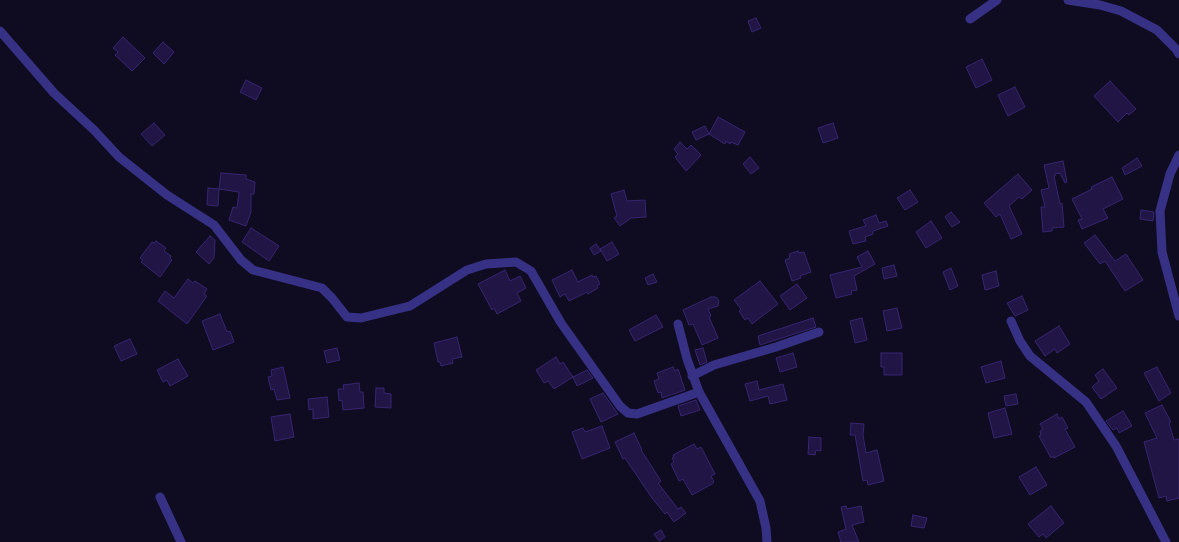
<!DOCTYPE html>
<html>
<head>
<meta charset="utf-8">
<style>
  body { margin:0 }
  canvas { display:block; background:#0f0b21 }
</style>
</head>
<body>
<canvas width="1179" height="542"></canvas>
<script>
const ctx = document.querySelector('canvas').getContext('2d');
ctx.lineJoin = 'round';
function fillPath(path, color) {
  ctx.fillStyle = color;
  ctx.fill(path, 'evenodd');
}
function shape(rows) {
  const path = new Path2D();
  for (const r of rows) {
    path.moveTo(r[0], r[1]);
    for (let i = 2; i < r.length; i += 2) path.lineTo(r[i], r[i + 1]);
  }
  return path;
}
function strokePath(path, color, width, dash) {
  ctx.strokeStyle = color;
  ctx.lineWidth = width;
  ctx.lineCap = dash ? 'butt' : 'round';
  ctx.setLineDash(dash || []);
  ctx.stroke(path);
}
const building = shape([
  [756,18,761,28,752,32,748,21,756,18],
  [123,37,145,58,132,71,115,55,118,52,113,48,123,37],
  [163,42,174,52,164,64,153,53,163,42],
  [982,59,992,80,976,88,966,67,982,59],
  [246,80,262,88,256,100,240,92,246,80],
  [1110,81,1136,109,1129,115,1127,113,1118,122,1094,96,1110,81],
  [1015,87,1025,107,1008,116,998,95,1015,87],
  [718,117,745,132,738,145,731,142,730,144,726,141,725,144,709,134,696,140,692,132,705,126,709,134,718,117],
  [154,123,165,135,152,146,141,134,154,123],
  [833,123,838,138,823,143,818,128,833,123],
  [680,142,687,149,691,145,701,155,686,171,675,157,678,154,674,149,680,142],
  [750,157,759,168,751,174,743,164,750,157],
  [1137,158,1142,166,1125,175,1122,168,1137,158],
  [1063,161,1067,182,1065,183,1060,173,1055,174,1055,176,1054,176,1060,204,1062,203,1064,227,1052,228,1052,231,1043,232,1041,207,1045,207,1041,190,1049,188,1044,165,1063,161],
  [221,173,246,175,246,179,255,182,254,194,251,194,251,212,246,226,229,220,233,207,237,208,239,192,219,189,221,173],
  [1018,174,1032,190,1022,199,1019,197,1009,206,1022,234,1011,239,1000,214,996,217,984,203,1018,174],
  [1112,177,1123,199,1103,209,1108,218,1082,229,1078,220,1082,219,1072,199,1092,189,1091,187,1112,177],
  [208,188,219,189,218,206,207,205,208,188],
  [624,190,627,201,645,200,646,217,631,218,620,226,614,218,617,216,611,194,624,190],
  [910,190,918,202,905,210,897,198,910,190],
  [1141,210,1154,212,1153,221,1140,219,1141,210],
  [951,212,960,222,952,227,945,217,951,212],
  [876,215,879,223,886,221,888,226,873,231,873,234,865,237,866,241,853,244,849,231,866,226,863,220,876,215],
  [931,221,942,238,926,248,916,232,931,221],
  [251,228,279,246,269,261,242,242,251,228],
  [1095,235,1115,261,1126,254,1143,280,1125,291,1105,261,1100,264,1084,243,1095,235],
  [210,236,215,240,214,258,209,264,196,252,210,236],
  [156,241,166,248,164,251,171,256,170,258,172,260,160,277,141,262,143,260,140,258,152,242,154,243,156,241],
  [612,242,619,254,607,261,600,249,612,242],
  [596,244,601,251,594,255,590,248,596,244],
  [798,251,799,253,804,252,811,272,800,276,801,278,792,281,785,260,790,258,789,254,798,251],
  [868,251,875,264,854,276,857,290,851,291,852,294,836,298,830,275,862,267,857,257,868,251],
  [894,265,897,276,884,279,882,268,894,265],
  [951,268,958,286,950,290,943,272,951,268],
  [505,270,510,281,520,276,526,288,517,293,521,301,497,314,494,308,492,310,478,284,505,270],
  [572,270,578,282,592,275,593,277,596,276,600,284,597,286,598,288,588,294,587,292,569,301,565,294,560,297,552,280,572,270],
  [996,271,999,286,985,290,982,275,996,271],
  [653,274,657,282,648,285,645,278,653,274],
  [188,279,193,283,195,281,207,289,204,294,207,296,187,324,158,301,165,291,174,298,188,279],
  [760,281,778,304,752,324,748,318,745,320,739,311,741,309,734,300,760,281],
  [797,284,807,298,790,310,780,296,797,284],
  [1022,296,1028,310,1015,316,1007,303,1022,296],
  [711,297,716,297,719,301,718,306,708,309,711,316,709,317,718,338,702,345,693,324,689,325,683,310,711,297],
  [897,308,902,328,887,331,883,311,897,308],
  [220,314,227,332,230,331,234,342,213,350,202,321,220,314],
  [656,315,663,327,635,341,629,330,656,315],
  [813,318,816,327,760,345,758,336,813,318],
  [862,318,867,340,855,343,850,321,862,318],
  [1059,326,1070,344,1057,353,1055,349,1045,356,1035,341,1059,326],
  [457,337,462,357,452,359,453,363,441,366,440,362,438,362,434,343,457,337],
  [130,339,137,354,121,361,114,346,130,339],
  [337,348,340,360,327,363,324,351,337,348],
  [703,348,707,362,700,365,695,350,703,348],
  [793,353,797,367,780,372,776,358,793,353],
  [881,353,902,353,902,375,884,375,884,367,881,367,881,353],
  [556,357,560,364,563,362,573,377,554,389,548,381,544,383,536,370,556,357],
  [178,359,188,376,170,386,167,380,163,382,157,370,178,359],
  [1001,361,1005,378,986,383,981,367,1001,361],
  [283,367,290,398,277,400,274,389,271,390,268,377,272,376,271,370,283,367],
  [673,367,675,371,678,369,685,390,662,398,661,392,658,393,654,381,659,379,657,373,673,367],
  [1157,367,1171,393,1159,401,1144,373,1157,367],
  [1103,369,1117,388,1101,399,1092,387,1099,381,1095,375,1103,369],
  [587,370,593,378,577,386,573,377,587,370],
  [757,381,759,390,783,384,787,400,770,404,768,396,750,401,745,384,757,381],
  [359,383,360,392,363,392,364,408,343,410,342,400,339,401,338,389,344,389,343,385,359,383],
  [376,388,384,388,384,393,391,394,391,408,375,407,376,388],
  [603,393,618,414,601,422,590,399,603,393],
  [1016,394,1018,404,1006,406,1004,396,1016,394],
  [327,397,329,417,313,419,313,409,309,410,308,399,327,397],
  [696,400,700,410,681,416,678,406,696,400],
  [1162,405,1171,422,1169,423,1174,440,1179,439,1179,498,1167,501,1166,496,1159,498,1144,442,1157,438,1145,413,1162,405],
  [1005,408,1012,434,994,438,988,413,1005,408],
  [1123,411,1132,426,1119,433,1117,428,1113,430,1106,421,1123,411],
  [290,414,294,437,275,441,271,417,290,414],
  [1057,414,1059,419,1062,417,1068,428,1065,429,1075,447,1054,458,1053,456,1051,458,1039,436,1041,435,1040,431,1043,429,1040,424,1057,414],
  [851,423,864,424,863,435,866,453,877,450,884,481,868,485,867,480,863,481,855,435,850,435,851,423],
  [602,426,610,448,582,459,572,432,583,428,585,432,602,426],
  [634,433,642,450,641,450,661,481,658,483,678,509,681,507,686,513,674,522,667,512,665,514,652,498,625,458,623,459,615,442,634,433],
  [809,437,821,438,821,451,816,450,815,455,808,454,809,437],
  [694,444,697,449,701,447,715,474,711,476,714,482,712,484,692,495,683,479,679,481,671,464,674,462,672,458,674,457,673,455,694,444],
  [1036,467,1047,485,1030,495,1019,477,1036,467],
  [846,506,847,509,861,506,864,522,852,525,859,542,841,542,838,532,846,529,841,507,846,506],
  [1051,506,1064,523,1046,538,1043,534,1039,537,1028,524,1051,506],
  [913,515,927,518,924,528,911,526,913,515],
  [661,530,665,537,659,541,654,534,661,530]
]);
const minor = shape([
  [1068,0,1100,5,1121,11,1157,30,1176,49,1179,54],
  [970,19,997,0],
  [0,31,54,93,94,130,119,157,167,195,214,225,241,260,253,270,322,288,332,298,347,317,361,318,410,306,467,270,486,264,516,262,531,271,561,323,620,406,628,413,637,414,699,392],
  [1179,155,1170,174,1160,211,1162,252,1179,316],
  [1011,321,1020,341,1030,356,1086,402,1116,446,1166,542],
  [678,324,687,359,699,392,760,501,766,528,767,542],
  [692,376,714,365,776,347,819,332],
  [160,497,181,542]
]);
fillPath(building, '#201544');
strokePath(building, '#372572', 1);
strokePath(minor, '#373185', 9);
</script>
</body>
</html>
